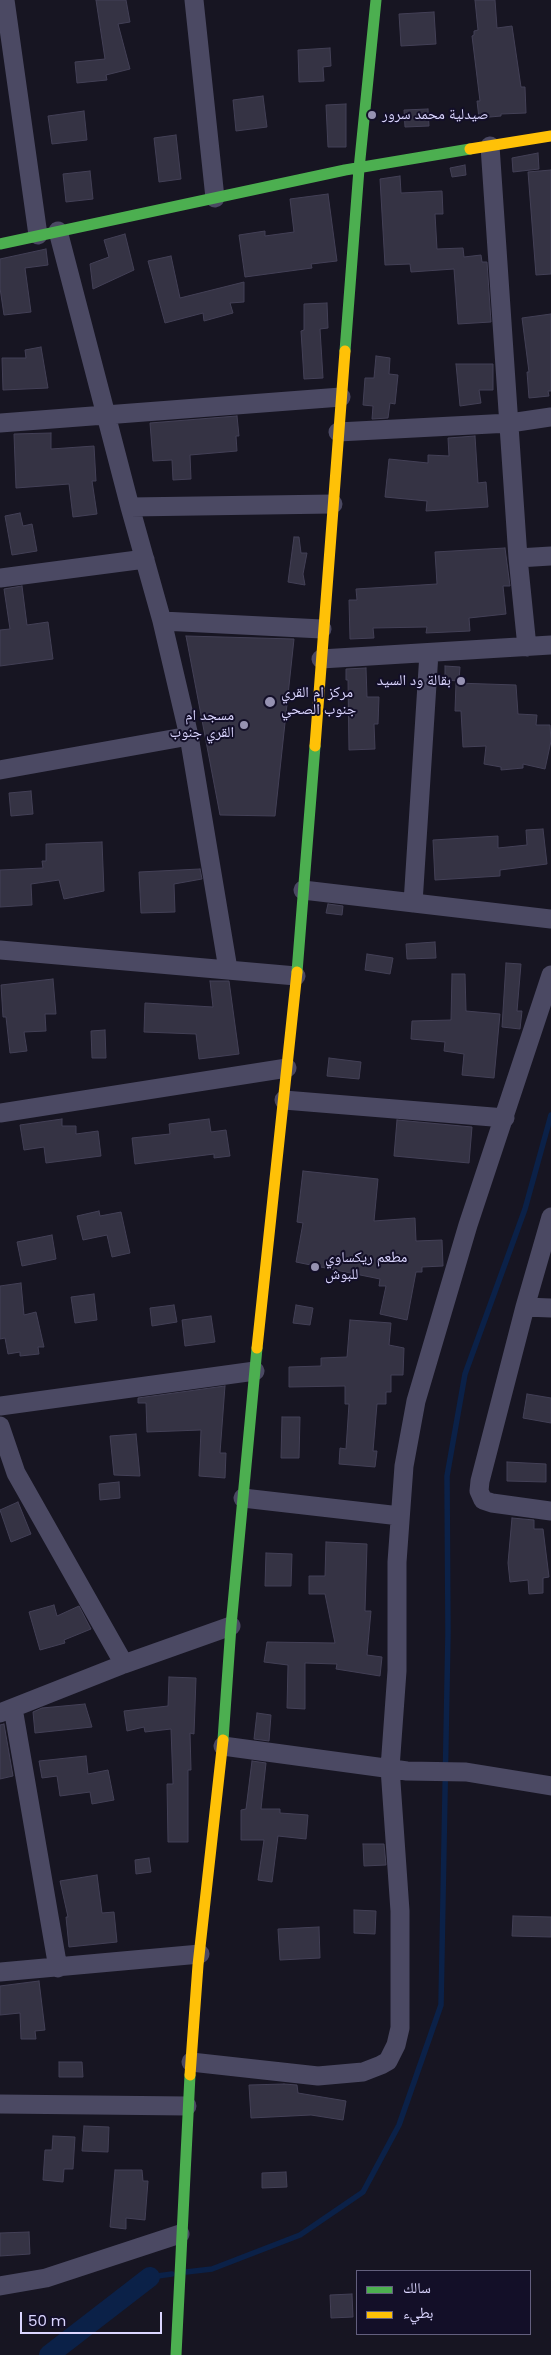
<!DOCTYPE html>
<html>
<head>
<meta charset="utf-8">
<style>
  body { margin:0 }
  #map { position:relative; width:551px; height:2355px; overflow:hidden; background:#171522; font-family:Poppins,"Noto Naskh Arabic",sans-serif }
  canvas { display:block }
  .legend { position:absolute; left:356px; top:2270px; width:175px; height:65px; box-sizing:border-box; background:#130f28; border:1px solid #635f7e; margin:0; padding:6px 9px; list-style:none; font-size:15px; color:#dbd6ff }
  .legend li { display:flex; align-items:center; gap:10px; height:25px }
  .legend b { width:25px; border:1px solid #635f7e }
  .scale { position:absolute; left:20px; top:2312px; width:142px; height:22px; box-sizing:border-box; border:2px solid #dbd6ff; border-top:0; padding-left:6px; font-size:15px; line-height:18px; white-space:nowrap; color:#dbd6ff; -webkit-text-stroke:4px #130f28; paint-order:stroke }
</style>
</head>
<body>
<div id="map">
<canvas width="551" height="2355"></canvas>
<ul class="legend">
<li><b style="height:6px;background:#4caf50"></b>سالك</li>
<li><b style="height:6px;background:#ffc107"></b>بطيء</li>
</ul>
<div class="scale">50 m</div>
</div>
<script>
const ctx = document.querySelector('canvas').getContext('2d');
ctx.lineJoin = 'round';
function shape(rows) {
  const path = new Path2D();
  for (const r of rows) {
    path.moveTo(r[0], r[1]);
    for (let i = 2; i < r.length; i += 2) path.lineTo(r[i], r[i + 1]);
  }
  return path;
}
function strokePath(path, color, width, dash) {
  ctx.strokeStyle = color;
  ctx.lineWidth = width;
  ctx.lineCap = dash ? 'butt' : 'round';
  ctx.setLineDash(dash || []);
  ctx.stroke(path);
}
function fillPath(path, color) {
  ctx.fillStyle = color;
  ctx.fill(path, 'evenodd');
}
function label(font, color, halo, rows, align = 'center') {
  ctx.font = font + ' Poppins,"Noto Naskh Arabic",sans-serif';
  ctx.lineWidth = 4;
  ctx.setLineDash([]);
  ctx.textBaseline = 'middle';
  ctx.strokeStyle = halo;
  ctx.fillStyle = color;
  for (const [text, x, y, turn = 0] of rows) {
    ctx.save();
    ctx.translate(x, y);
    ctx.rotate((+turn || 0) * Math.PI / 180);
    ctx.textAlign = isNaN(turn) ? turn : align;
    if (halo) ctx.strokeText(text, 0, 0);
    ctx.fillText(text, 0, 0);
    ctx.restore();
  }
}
const stream = shape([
  [186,2272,212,2269,300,2235,363,2192,399,2125,441,2005,448,1633,447,1476,465,1374,525,1209,551,1115],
  [150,2277,172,2274]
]);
const canal = shape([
  [49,2355,150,2277]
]);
const building = shape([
  [96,0,126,0,130,22,118,24,130,69,106,75,107,80,77,83,75,62,105,59,96,0],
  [475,0,495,0,497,28,512,26,521,87,525,87,526,113,501,114,501,116,479,118,477,101,480,101,472,36,474,35,474,31,478,30,475,0],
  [434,12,436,44,401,46,399,14,434,12],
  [330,48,331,66,323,67,324,81,299,82,298,50,330,48],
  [263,96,267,127,236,131,233,100,263,96],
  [346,104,346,147,328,147,326,105,346,104],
  [428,109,429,126,405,127,404,110,428,109],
  [84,111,87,140,52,144,48,116,84,111],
  [176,135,181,179,159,182,154,138,176,135],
  [538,153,539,169,513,172,512,158,538,153],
  [465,165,466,175,452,177,450,168,465,165],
  [551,170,551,274,536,275,528,172,551,170],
  [90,171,93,199,66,202,63,174,90,171],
  [400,176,401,193,442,191,443,214,435,214,437,249,463,248,464,257,481,255,482,262,487,262,491,322,458,324,454,269,411,272,410,264,385,265,380,179,400,176],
  [328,194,337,261,311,264,312,268,245,277,239,235,265,231,265,236,294,232,290,199,328,194],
  [125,234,134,270,93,289,90,264,109,257,104,240,125,234],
  [46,249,48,265,25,268,31,312,4,315,0,288,0,259,46,249],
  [171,256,180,298,244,282,244,302,230,303,233,313,204,321,203,313,165,323,148,261,171,256],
  [327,303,328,328,320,329,323,378,304,379,301,331,304,330,304,304,327,303],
  [551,314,551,391,548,391,549,396,529,398,527,372,529,372,522,318,551,314],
  [41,347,48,388,3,390,2,358,26,358,25,350,41,347],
  [376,356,390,358,389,374,398,375,395,404,390,403,388,418,372,419,373,406,363,405,365,378,374,378,376,356],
  [456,364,493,364,493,390,479,390,481,403,460,406,456,364],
  [237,416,239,436,236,436,237,451,190,455,191,479,173,480,172,460,153,461,150,423,237,416],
  [51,433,51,449,94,446,96,481,92,481,97,514,73,517,69,484,16,488,14,434,51,433],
  [475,436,478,483,486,482,488,507,426,511,427,501,385,497,389,459,428,463,428,455,449,456,448,438,475,436],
  [20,513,23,526,32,524,37,551,12,555,5,516,20,513],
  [294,537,299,537,301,553,307,553,303,574,305,585,288,582,294,537],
  [505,548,510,586,503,586,506,614,469,618,470,631,426,633,427,627,373,628,374,638,350,639,349,600,357,600,356,589,437,584,435,552,505,548],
  [22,586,27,625,48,622,53,659,0,666,0,630,10,629,4,589,22,586],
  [186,636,294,639,275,816,220,815,186,636],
  [445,666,460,667,459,681,445,680,445,666],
  [366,668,367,697,379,697,378,724,374,724,375,749,349,750,348,680,346,680,346,669,366,668],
  [456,683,516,685,518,714,537,715,536,725,550,725,551,741,545,769,523,764,523,768,501,770,501,767,484,764,486,746,463,747,461,711,455,711,456,683],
  [31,791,33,814,11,816,9,793,31,791],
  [543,829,547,864,500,870,500,876,435,880,433,840,498,836,498,848,527,845,526,830,543,829],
  [102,842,104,891,64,899,59,880,31,884,32,905,0,907,0,870,43,868,42,861,46,861,46,844,102,842],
  [200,869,202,879,174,884,175,912,141,913,139,872,200,869],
  [328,904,343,906,342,915,326,913,328,904],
  [435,942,436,958,407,959,406,944,435,942],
  [367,954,393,958,390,974,365,970,367,954],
  [506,963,521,964,517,1011,522,1011,520,1029,502,1027,506,963],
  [452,974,465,974,466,1011,500,1014,494,1078,462,1075,464,1054,444,1051,445,1042,411,1039,412,1021,451,1020,452,974],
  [53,979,56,1014,45,1014,46,1031,24,1032,27,1051,10,1053,6,1017,3,1017,1,985,53,979],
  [210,981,229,981,239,1054,199,1059,196,1034,144,1032,145,1003,213,1007,210,981],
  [105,1030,106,1058,92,1058,91,1031,105,1030],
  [329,1058,361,1062,359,1079,327,1076,329,1058],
  [62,1119,62,1126,76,1126,76,1134,98,1131,101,1156,46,1163,44,1147,24,1150,20,1125,62,1119],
  [209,1119,211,1132,226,1130,230,1156,214,1158,214,1154,135,1164,132,1138,170,1134,169,1124,209,1119],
  [397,1120,472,1127,469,1163,394,1156,397,1120],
  [303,1171,378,1179,374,1221,415,1218,416,1241,442,1240,443,1266,422,1267,422,1272,416,1272,407,1320,380,1314,386,1286,379,1286,380,1279,296,1262,303,1223,297,1222,303,1171],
  [99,1211,100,1216,121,1212,130,1253,112,1257,107,1235,83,1240,77,1216,99,1211],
  [52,1235,56,1259,22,1266,17,1242,52,1235],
  [21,1283,24,1315,36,1312,44,1347,38,1347,39,1354,20,1356,20,1352,8,1354,5,1338,0,1339,0,1286,21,1283],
  [94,1294,97,1320,75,1323,71,1297,94,1294],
  [174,1305,177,1322,152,1326,150,1308,174,1305],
  [296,1305,313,1308,310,1325,293,1323,296,1305],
  [211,1316,215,1342,185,1346,182,1320,211,1316],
  [350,1320,391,1323,389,1345,404,1348,403,1375,391,1375,391,1392,386,1392,386,1404,377,1404,373,1451,377,1451,375,1467,339,1464,340,1448,346,1449,349,1404,345,1404,345,1386,289,1387,289,1367,321,1366,321,1358,347,1357,350,1320],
  [225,1386,220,1453,226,1453,225,1478,199,1476,201,1430,147,1432,146,1403,138,1403,138,1398,225,1386],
  [527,1394,551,1398,551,1423,523,1418,527,1394],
  [282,1417,300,1417,299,1458,281,1458,282,1417],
  [136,1434,140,1476,114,1475,110,1436,136,1434],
  [507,1462,546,1464,546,1482,507,1481,507,1462],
  [119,1482,120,1498,100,1500,99,1484,119,1482],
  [18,1502,31,1534,11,1542,0,1510,18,1502],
  [512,1518,534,1520,534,1529,543,1529,549,1577,543,1578,543,1593,529,1594,528,1580,510,1582,508,1563,512,1518],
  [326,1542,367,1544,365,1611,371,1611,367,1655,382,1657,380,1676,336,1669,337,1664,305,1663,305,1709,287,1708,288,1665,264,1662,267,1642,335,1643,325,1594,309,1594,309,1576,325,1576,326,1542],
  [266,1553,292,1554,291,1586,265,1586,266,1553],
  [54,1605,57,1616,79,1606,91,1629,64,1640,65,1643,40,1650,29,1612,54,1605],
  [169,1677,196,1678,194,1734,190,1733,191,1770,188,1770,188,1842,168,1842,167,1784,173,1784,171,1729,145,1732,144,1727,127,1731,124,1711,168,1706,169,1677],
  [85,1704,92,1727,35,1733,33,1712,42,1708,85,1704],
  [257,1713,271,1715,269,1741,254,1739,257,1713],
  [4,1724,13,1776,0,1779,0,1725,4,1724],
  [86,1756,88,1774,108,1770,114,1800,92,1804,90,1792,60,1796,57,1776,42,1778,39,1761,86,1756],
  [252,1761,266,1763,261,1809,280,1809,280,1813,308,1815,306,1839,278,1836,272,1882,258,1880,264,1840,241,1840,241,1810,246,1809,252,1761],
  [363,1844,384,1844,386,1865,364,1866,363,1844],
  [149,1858,151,1872,136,1874,135,1860,149,1858],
  [97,1875,102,1913,114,1912,117,1942,69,1947,66,1917,68,1917,60,1881,97,1875],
  [354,1910,376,1911,375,1934,354,1933,354,1910],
  [513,1916,551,1917,551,1937,512,1936,513,1916],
  [319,1927,320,1958,280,1960,278,1929,319,1927],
  [39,1981,45,2030,35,2031,36,2039,21,2039,20,2013,0,2015,0,1986,39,1981],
  [59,2062,82,2062,83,2077,59,2077,59,2062],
  [284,2084,297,2085,298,2093,346,2101,343,2120,311,2115,251,2118,249,2085,284,2084],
  [84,2126,109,2127,108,2152,82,2151,84,2126],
  [53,2136,75,2137,73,2169,64,2169,63,2182,43,2180,45,2150,52,2150,53,2136],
  [115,2170,142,2170,143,2181,148,2181,145,2220,126,2218,126,2229,110,2227,115,2170],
  [286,2172,287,2187,262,2188,262,2173,286,2172],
  [29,2232,30,2254,0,2256,0,2233,29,2232],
  [352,2294,353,2317,331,2318,330,2295,352,2294]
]);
const street = shape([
  [5,0,38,235],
  [194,0,215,198],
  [490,146,518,558,527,647],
  [58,231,130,507,162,621,189,736,228,969],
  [0,423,341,397],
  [338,432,510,423,551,417],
  [130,507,333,504],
  [518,558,551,556],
  [0,578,145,559],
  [162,621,322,629],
  [321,659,551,645],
  [0,770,189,736],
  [303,890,551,919],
  [413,903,429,653],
  [0,950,296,976],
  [284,1100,505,1118],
  [0,1113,287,1068],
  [551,1217,525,1307,480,1481,479,1491,483,1500,492,1503,551,1511],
  [525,1307,551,1308],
  [0,1406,255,1371],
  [0,1426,16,1473,124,1664],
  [243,1498,400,1516],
  [13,1708,58,1968],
  [0,1713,124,1664,231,1626],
  [223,1746,407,1771,466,1772,551,1786],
  [0,1972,200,1954],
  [191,2062,318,2076,363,2072,381,2065,388,2061,396,2045,400,2028,400,1911,390,1768,397,1671,397,1562,404,1466,416,1401,468,1225,551,975],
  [0,2104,187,2106],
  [0,2286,46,2278,180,2234]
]);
const fast = shape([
  [0,244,345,170,470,149],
  [345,351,359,169,376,0],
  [297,972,315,746],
  [223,1740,231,1626,257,1348],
  [176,2355,190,2075]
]);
const slow = shape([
  [470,149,551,136],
  [315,746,345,351],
  [257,1348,297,972],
  [190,2075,198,1965,223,1740]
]);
const markers = [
  [372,115,5,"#9692b2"],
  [461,681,5,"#9692b2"],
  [270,702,6,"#9692b2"],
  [244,725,5,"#9692b2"],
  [315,1267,5,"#9692b2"]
];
const poiNames = [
  ["صيدلية محمد سرور",382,115],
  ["بقالة ود السيد",451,681,"right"],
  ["مركز ام القري",281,693],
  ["جنوب الصحي",281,710],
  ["مسجد ام",234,716,"right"],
  ["القري جنوب",234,733,"right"],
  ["مطعم ريكساوي",325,1258],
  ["للبوش",325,1275]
];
strokePath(stream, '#0b2148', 5.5);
strokePath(canal, '#0b2148', 20);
fillPath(building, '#353344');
strokePath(building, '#434056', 1);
strokePath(street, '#4b4963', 19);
strokePath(fast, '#4caf50', 11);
strokePath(slow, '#ffc107', 11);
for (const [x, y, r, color] of markers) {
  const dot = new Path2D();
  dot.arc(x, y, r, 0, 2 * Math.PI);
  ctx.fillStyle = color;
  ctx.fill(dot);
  strokePath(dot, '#130f28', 2);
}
label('15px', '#dbd6ff', '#130f28', poiNames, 'left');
</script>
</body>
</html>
